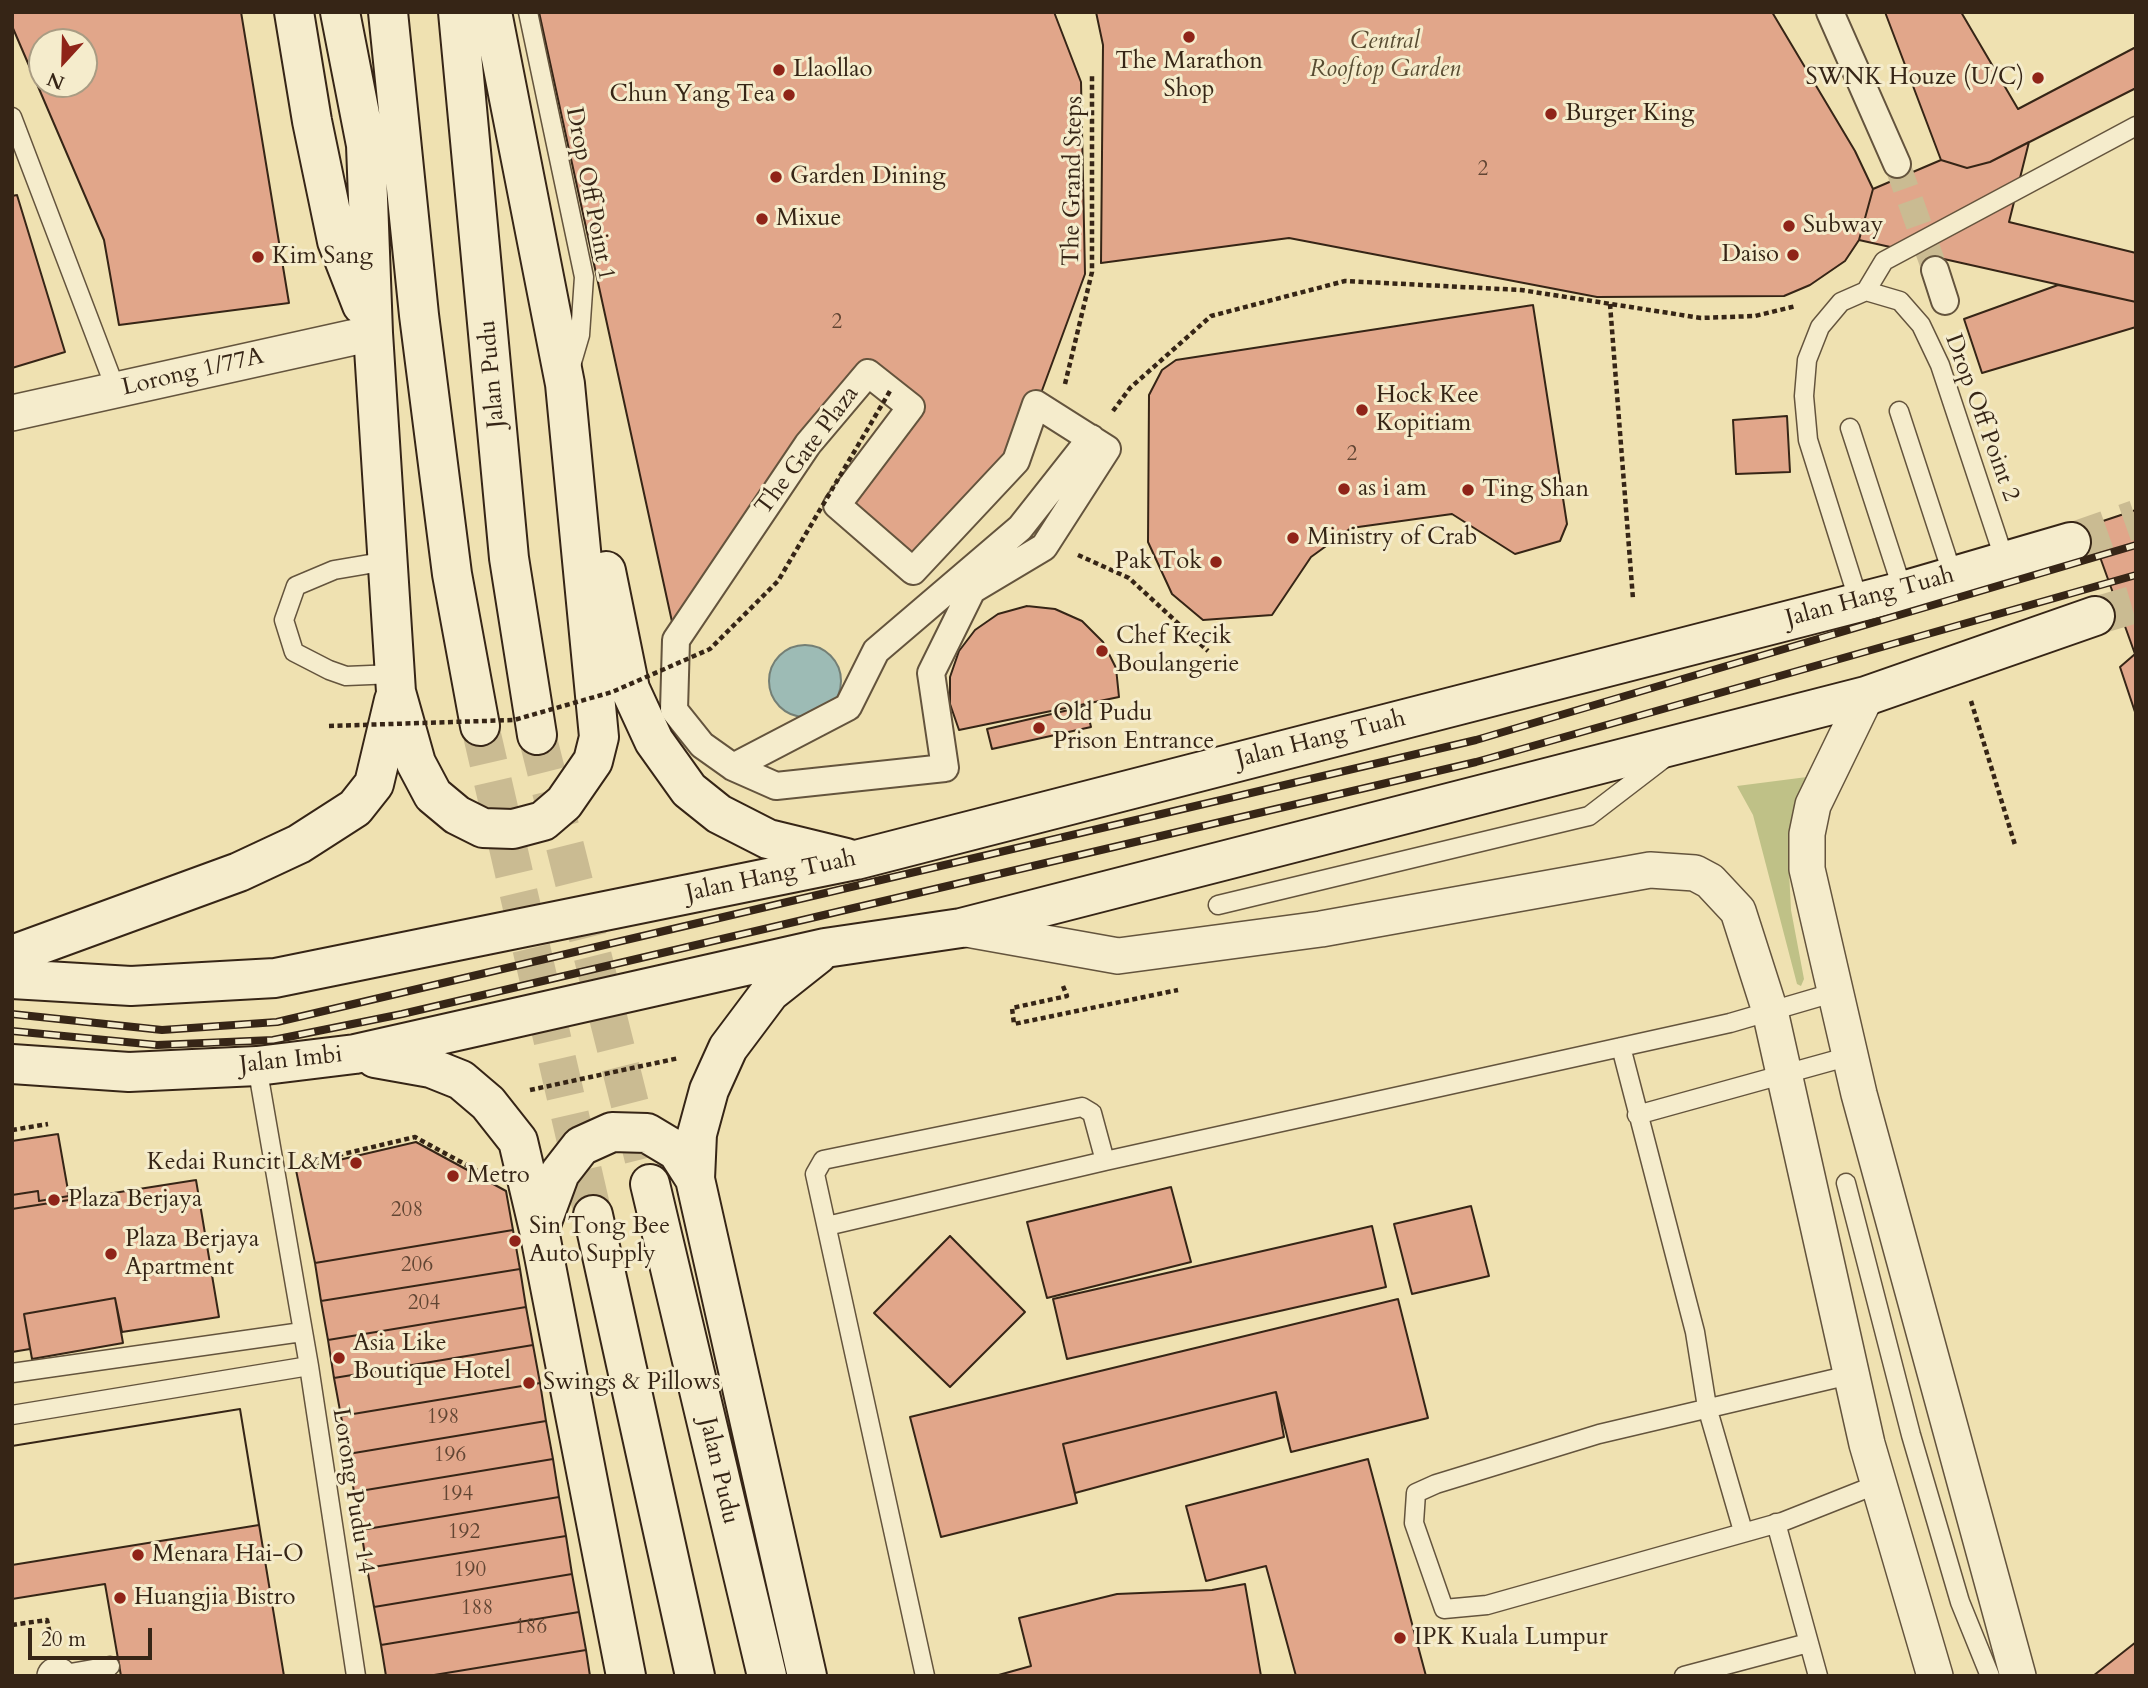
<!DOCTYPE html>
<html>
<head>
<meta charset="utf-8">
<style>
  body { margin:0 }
  #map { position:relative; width:2148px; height:1688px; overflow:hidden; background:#efe1b1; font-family:Cardo,serif }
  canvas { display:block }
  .frame { position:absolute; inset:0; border:14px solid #362516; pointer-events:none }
  .north { position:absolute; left:28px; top:28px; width:70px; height:70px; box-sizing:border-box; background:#f5eccc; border:2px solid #a99c83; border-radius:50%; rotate:202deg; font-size:19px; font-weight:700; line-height:28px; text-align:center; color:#362516 }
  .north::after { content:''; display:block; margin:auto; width:24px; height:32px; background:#8f2418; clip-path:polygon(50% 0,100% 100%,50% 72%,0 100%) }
  .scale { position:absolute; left:28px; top:1628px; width:124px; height:32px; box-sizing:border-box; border:4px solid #362516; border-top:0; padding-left:9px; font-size:21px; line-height:24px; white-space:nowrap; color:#362516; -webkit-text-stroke:5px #f5eccc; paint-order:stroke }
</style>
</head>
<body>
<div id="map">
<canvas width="2148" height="1688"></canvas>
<div class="frame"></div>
<div class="north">N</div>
<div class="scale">20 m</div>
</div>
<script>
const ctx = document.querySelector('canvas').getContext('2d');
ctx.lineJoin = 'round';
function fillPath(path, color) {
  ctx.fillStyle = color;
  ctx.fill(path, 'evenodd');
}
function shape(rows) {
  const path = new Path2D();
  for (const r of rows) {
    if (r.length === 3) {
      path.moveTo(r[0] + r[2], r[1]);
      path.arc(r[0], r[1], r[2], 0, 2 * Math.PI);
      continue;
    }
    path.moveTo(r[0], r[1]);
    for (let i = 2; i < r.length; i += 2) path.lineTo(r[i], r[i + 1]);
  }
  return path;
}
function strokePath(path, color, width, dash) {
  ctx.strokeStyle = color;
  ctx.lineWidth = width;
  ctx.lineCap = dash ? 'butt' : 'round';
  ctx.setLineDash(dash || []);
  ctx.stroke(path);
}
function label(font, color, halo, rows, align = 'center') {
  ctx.font = font + ' Cardo,serif';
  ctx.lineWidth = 6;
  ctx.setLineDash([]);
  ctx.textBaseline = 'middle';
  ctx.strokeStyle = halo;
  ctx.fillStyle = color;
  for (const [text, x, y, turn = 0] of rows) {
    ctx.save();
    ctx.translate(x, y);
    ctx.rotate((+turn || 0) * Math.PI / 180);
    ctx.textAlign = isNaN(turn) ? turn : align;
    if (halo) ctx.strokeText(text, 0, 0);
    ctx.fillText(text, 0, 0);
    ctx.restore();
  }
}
const green = shape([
  [1807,777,1791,826,1788,851,1791,910,1804,979,1801,986,1797,984,1753,815,1737,786]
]);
const water = shape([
  [805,681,36]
]);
const building = shape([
  [12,12,241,12,289,303,119,325,104,240,12,26,12,12],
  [42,42,84,42,84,84,42,84,42,42],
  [539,12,1054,12,1081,82,1085,274,1016,461,913,571,837,505,911,407,868,373,676,640,539,12],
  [1096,12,1772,12,1855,151,1873,189,1859,240,1845,261,1810,285,1784,296,1597,297,1289,238,1101,263,1103,45,1096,12],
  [1885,12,2136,12,2136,88,1990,162,1967,168,1941,160,1885,12],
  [1961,12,2136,12,2136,47,2018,109,1961,12],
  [2029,142,2009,222,2136,253,2136,302,1859,240,1873,189,1941,160,1967,168,1990,162,2029,142],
  [17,195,65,352,12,368,12,196,17,195],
  [2058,285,2136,302,2136,327,1982,373,1964,319,2058,285],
  [1533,305,1567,524,1560,541,1515,554,1452,514,1351,528,1311,557,1272,615,1203,620,1172,594,1148,542,1149,395,1162,370,1176,360,1533,305],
  [1787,416,1790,472,1736,474,1733,420,1787,416],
  [2136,510,2136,712,2135,712,2120,667,2135,654,2100,557,2097,523,2136,510],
  [1027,606,1055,609,1082,621,1103,642,1116,668,1119,697,959,730,950,704,950,677,959,651,975,630,998,614,1027,606],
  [1086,706,1091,727,992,749,987,729,1086,706],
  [58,1134,69,1196,39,1201,38,1191,12,1195,12,1141,58,1134],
  [416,1142,506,1191,513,1230,315,1263,296,1170,416,1142],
  [196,1180,219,1317,122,1332,115,1298,24,1314,30,1349,12,1352,12,1209,196,1180],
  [1171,1187,1191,1262,1047,1298,1027,1222,1171,1187],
  [38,1191,39,1201,69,1196,69,1200,12,1209,12,1195,38,1191],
  [1471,1206,1489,1276,1412,1294,1394,1224,1471,1206],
  [1372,1226,1386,1287,1067,1359,1053,1299,1372,1226],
  [513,1230,520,1269,321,1301,315,1263,513,1230],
  [950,1236,1025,1312,950,1387,874,1313,950,1236],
  [520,1269,526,1307,328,1340,321,1301,520,1269],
  [115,1298,123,1343,32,1359,24,1314,115,1298],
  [1398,1299,1428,1418,1291,1452,1276,1392,1063,1444,1077,1503,941,1537,910,1417,1398,1299],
  [526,1307,533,1345,334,1378,328,1340,526,1307],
  [533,1345,540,1383,341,1416,334,1378,533,1345],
  [540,1383,546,1421,348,1454,341,1416,540,1383],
  [1276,1392,1284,1437,1075,1493,1063,1444,1276,1392],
  [240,1409,284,1676,121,1676,105,1584,12,1599,12,1446,240,1409],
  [240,1409,259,1525,12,1565,12,1446,240,1409],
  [546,1421,553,1459,354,1492,348,1454,546,1421],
  [553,1459,559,1497,361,1530,354,1492,553,1459],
  [1368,1459,1426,1676,1296,1676,1266,1566,1206,1581,1186,1506,1368,1459],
  [559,1497,566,1536,367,1568,361,1530,559,1497],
  [566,1536,572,1574,374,1607,367,1568,566,1536],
  [572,1574,579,1612,381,1645,374,1607,572,1574],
  [1245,1584,1261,1676,995,1676,1031,1666,1019,1618,1117,1594,1212,1590,1245,1584],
  [579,1612,586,1650,428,1676,386,1676,381,1645,579,1612],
  [2136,1642,2136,1676,2093,1676,2136,1642],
  [586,1650,590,1676,428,1676,586,1650]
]);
const pedestrianTunnel = shape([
  [1897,164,1935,270]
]);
const secondaryTunnel = shape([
  [2071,542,2136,519],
  [2095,616,2136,604],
  [480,726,593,1215],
  [537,735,650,1184]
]);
const path = shape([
  [1610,304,1633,599],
  [1065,384,1092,272,1092,75],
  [1113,411,1130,388,1211,316,1345,281,1521,290,1701,318,1755,316,1796,306],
  [1078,555,1129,578,1208,651],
  [1971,701,2015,845],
  [1063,986,1067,996,1012,1008,1014,1024,1178,990],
  [530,1090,679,1058],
  [12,1130,48,1124],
  [305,1163,415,1137,483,1174],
  [12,1625,47,1620,51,1639]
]);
const service = shape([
  [528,12,584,277,580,335,570,369],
  [12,117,116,390],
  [1866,291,1884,261,2136,126],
  [1899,411,1953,576],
  [1850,428,1903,591],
  [387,561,334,570,296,586,284,620,294,652,329,670,346,676,395,674],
  [1859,602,1808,440,1804,396,1807,360,1820,327,1841,302,1866,291,1900,301,1921,325,1940,365,2005,561],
  [1218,905,1589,816,1662,760],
  [1621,1047,1695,1332,1707,1407,1743,1531],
  [257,1066,309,1366,356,1676],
  [1637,1115,1850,1056],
  [1846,1183,1911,1435,1960,1602,1990,1676],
  [827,1226,1105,1161],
  [12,1373,302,1332],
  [1854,1374,1599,1434,1436,1484,1416,1493,1414,1523,1444,1609,1487,1605,1782,1522,1878,1484],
  [12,1415,309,1366],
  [1776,1523,1818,1676],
  [59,1675,110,1666],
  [925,1676,815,1174,823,1160,1082,1107,1092,1113,1105,1161,1730,1023,1836,992],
  [1684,1676,1808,1643]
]);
const pedestrian = shape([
  [1830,12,1897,164],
  [1935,270,1945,301],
  [868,373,911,407,837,505,913,571,1016,461,1036,404,1107,449,1044,547,972,590,931,673,945,768,776,786,733,767,702,745,674,710,676,640,808,444,868,373],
  [733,767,848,707,876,651,1020,528,1091,438]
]);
const minor = shape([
  [12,413,373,333],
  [1866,696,1813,805,1807,834,1807,869,1859,1094,2018,1676],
  [961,928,1118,956,1321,929,1650,870,1695,873,1710,881,1738,911,1770,1011,1867,1444,1935,1676],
  [55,1676,59,1676]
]);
const secondary = shape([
  [294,12,312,121,337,241,362,305],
  [340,12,366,145,373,333,396,692,416,763,433,795,457,815,483,828,513,829,543,821,564,803,593,761,599,737,565,384,492,12],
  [388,12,419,315,452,574,480,726],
  [458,12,509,558,537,735],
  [606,571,630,689,654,741,689,790,719,814,768,839,846,858],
  [12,955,239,872,299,844,355,808,374,784,394,700],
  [12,979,131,986,275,978,856,860,1903,591,2071,542],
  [375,1058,431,1068,461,1080,488,1103,518,1141,539,1230,626,1676],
  [12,1064,129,1072,257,1066,355,1054,825,948,961,928,1866,696,2095,616],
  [650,1184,767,1676],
  [593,1215,695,1676],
  [539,1230,560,1173,581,1146,612,1132,647,1133,677,1151,695,1179],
  [807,1676,695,1179,697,1134,709,1090,728,1048,770,992,818,954]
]);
const rail = shape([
  [12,1014,162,1030,277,1022,1476,740,2136,545],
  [12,1031,157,1045,273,1040,402,1014,1476,762,2136,575]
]);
const pathBridge = shape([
  [329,726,514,720,612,692,710,649,778,581,890,391]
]);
const markers = [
  [1189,37,7,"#8f2418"],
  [779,70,7,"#8f2418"],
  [2038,78,7,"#8f2418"],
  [789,95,7,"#8f2418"],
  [1551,114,7,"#8f2418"],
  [776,177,7,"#8f2418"],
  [762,219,7,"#8f2418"],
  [1789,226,7,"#8f2418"],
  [1793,255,7,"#8f2418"],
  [258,257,7,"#8f2418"],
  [1362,410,7,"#8f2418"],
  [1344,489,7,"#8f2418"],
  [1468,490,7,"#8f2418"],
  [1293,538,7,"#8f2418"],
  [1216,562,7,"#8f2418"],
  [1102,651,7,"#8f2418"],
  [1039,728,7,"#8f2418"],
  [356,1163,7,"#8f2418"],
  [453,1176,7,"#8f2418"],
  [54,1200,7,"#8f2418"],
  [515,1241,7,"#8f2418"],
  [111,1254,7,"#8f2418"],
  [339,1358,7,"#8f2418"],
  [529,1383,7,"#8f2418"],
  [138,1555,7,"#8f2418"],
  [120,1598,7,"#8f2418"],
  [1400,1638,7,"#8f2418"]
];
const numberNames = [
  ["2",1483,170],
  ["2",837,323],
  ["2",1352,455],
  ["208",407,1211],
  ["206",417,1266],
  ["204",424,1304],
  ["198",443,1418],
  ["196",450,1456],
  ["194",457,1495],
  ["192",464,1533],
  ["190",470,1571],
  ["188",477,1609],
  ["186",531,1628]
];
const parkNames = [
  ["Central",1385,42],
  ["Rooftop Garden",1385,70]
];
const poiNames = [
  ["The Marathon",1189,62,"center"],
  ["Shop",1189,90,"center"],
  ["Llaollao",793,70],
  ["SWNK Houze (U/C)",2024,78,"right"],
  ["Chun Yang Tea",775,95,"right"],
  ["Burger King",1565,114],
  ["Garden Dining",790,177],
  ["Mixue",776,219],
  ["Subway",1803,226],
  ["Daiso",1779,255,"right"],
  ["Kim Sang",272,257],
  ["Hock Kee",1376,396],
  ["Kopitiam",1376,424],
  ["as i am",1358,489],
  ["Ting Shan",1482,490],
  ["Ministry of Crab",1307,538],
  ["Pak Tok",1202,562,"right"],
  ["Chef Kecik",1116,637],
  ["Boulangerie",1116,665],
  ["Old Pudu",1053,714],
  ["Prison Entrance",1053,742],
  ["Kedai Runcit L&M",342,1163,"right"],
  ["Metro",467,1176],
  ["Plaza Berjaya",68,1200],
  ["Sin Tong Bee",529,1227],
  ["Auto Supply",529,1255],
  ["Plaza Berjaya",125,1240],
  ["Apartment",125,1268],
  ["Asia Like",353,1344],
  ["Boutique Hotel",353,1372],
  ["Swings & Pillows",543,1383],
  ["Menara Hai-O",152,1555],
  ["Huangjia Bistro",134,1598],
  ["IPK Kuala Lumpur",1414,1638]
];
const streetNames = [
  ["The Grand Steps",1074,181,-89],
  ["Drop Off Point 1",589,194,79],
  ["Lorong 1/77A",193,373,-13],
  ["Jalan Pudu",493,374,-95],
  ["Drop Off Point 2",1981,418,70],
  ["The Gate Plaza",808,451,-53],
  ["Jalan Hang Tuah",1870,598,-15],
  ["Jalan Hang Tuah",1321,740,-14],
  ["Jalan Hang Tuah",771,877,-12],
  ["Jalan Imbi",291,1061,-6],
  ["Jalan Pudu",718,1471,77],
  ["Lorong Pudu 14",352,1491,81]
];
fillPath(green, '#bfc187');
fillPath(water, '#9dbbb5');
strokePath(water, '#747f75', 2);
fillPath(building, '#e1a68a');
strokePath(building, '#362516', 2);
strokePath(pedestrianTunnel, '#cabb92', 26, [26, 13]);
strokePath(secondaryTunnel, '#cabb92', 38, [38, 19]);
strokePath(service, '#64543d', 21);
strokePath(pedestrian, '#64543d', 30);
strokePath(minor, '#64543d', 38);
strokePath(secondary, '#362516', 42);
strokePath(path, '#362516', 4.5, [5, 3.5]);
strokePath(service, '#f5eccc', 18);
strokePath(pedestrian, '#f5eccc', 26);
strokePath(minor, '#f5eccc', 35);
strokePath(secondary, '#f5eccc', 38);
strokePath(rail, '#362516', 8);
strokePath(rail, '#f5eccc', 5, [16]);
strokePath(pathBridge, '#362516', 4.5, [5, 3.5]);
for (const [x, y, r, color] of markers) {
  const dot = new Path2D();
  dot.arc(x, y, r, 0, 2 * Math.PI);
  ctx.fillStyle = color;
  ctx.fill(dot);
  strokePath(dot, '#f5eccc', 2.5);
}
label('21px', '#614533', null, numberNames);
label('italic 24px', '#584c32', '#f5eccc', parkNames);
label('24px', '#362516', '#f5eccc', poiNames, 'left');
label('24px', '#362516', '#f5eccc', streetNames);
</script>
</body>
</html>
